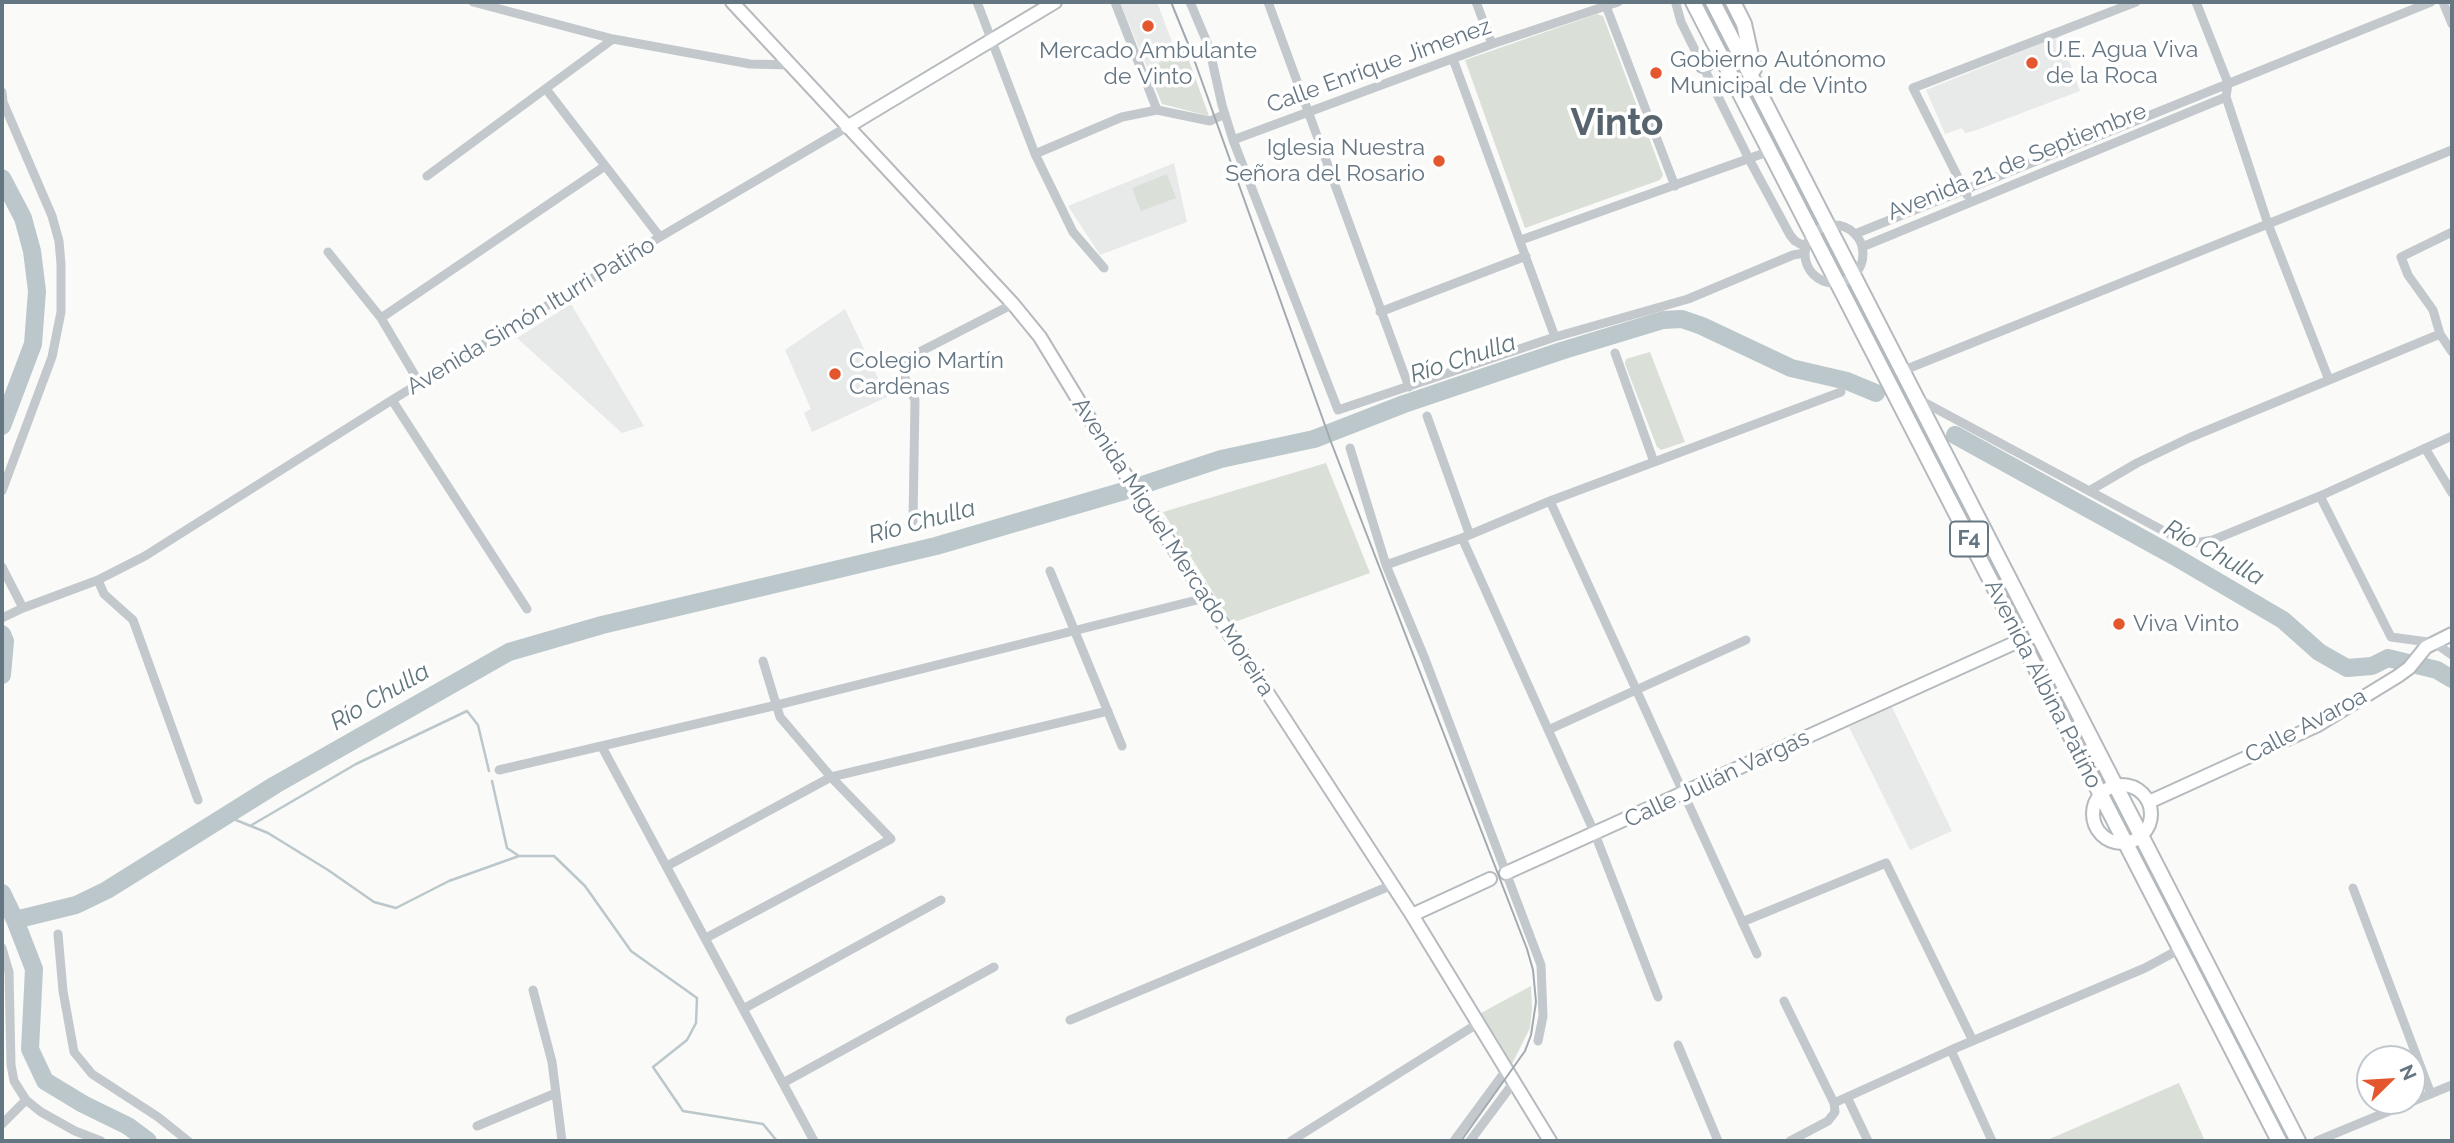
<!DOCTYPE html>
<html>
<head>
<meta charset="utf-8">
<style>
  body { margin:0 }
  #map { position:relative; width:2454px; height:1143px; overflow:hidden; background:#fafaf8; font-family:Raleway,sans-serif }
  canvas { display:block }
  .frame { position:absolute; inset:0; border:4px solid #657683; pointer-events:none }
  .north { position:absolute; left:2356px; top:1045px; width:70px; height:70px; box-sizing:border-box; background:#fff; border:2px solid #c1c8cd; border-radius:50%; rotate:66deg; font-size:19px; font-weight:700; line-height:28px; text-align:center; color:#657683 }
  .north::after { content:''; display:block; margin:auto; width:24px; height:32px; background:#e4572e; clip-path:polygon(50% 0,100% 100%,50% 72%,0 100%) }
</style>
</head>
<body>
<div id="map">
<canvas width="2454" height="1143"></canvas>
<div class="frame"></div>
<div class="north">N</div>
</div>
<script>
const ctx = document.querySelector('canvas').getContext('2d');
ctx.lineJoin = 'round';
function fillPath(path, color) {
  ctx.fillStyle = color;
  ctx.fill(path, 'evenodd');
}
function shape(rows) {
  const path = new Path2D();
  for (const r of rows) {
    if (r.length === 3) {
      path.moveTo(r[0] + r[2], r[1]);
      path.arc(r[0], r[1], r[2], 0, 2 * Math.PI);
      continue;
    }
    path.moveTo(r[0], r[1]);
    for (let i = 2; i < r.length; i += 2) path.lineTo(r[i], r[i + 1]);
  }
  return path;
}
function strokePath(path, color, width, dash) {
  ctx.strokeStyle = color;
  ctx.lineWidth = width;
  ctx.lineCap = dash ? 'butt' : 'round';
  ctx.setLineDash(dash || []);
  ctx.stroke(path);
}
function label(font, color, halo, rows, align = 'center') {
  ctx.font = font + ' Raleway,sans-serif';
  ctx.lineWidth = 7;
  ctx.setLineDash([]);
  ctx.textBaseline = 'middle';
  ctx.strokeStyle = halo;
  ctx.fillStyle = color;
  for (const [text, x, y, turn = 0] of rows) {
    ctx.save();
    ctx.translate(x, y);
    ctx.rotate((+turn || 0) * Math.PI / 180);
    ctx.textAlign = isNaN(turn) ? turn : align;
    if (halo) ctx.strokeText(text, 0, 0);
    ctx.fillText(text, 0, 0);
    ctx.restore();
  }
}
const built = shape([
  [1120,2,1157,2,1175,50,1149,72],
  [2060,36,2080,91,1974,131,1965,133,1962,128,1945,134,1926,90],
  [1174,163,1187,222,1100,255,1068,206],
  [571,304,644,426,622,433,517,338],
  [845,309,887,397,812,432,804,413,811,409,785,350],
  [1892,707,1952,831,1910,850,1849,727]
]);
const green = shape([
  [1597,14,1603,16,1663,175,1660,180,1525,228,1465,60],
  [1184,47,1209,116,1162,104,1149,72,1175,50],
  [1167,174,1176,198,1141,211,1132,188],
  [1650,352,1685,442,1661,450,1657,447,1625,364,1626,359],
  [1326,463,1370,573,1232,623,1163,512],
  [1531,986,1532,1009,1530,1028,1512,1064,1481,1013],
  [2179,1083,2205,1141,2045,1141]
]);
const stream = shape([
  [492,781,507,848,519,856,554,856,585,886,631,951,697,998,696,1023,687,1040,653,1067,683,1111,763,1124,777,1141],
  [226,816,268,833,328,870,374,902,396,908,449,881,519,856],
  [250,826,356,764,467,711,478,725,489,771]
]);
const river = shape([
  [2,178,23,218,32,251,37,291,33,344,2,426],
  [1955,435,2174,556,2283,620,2319,652,2347,668,2372,666,2388,658,2437,670,2452,679],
  [2,634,5,641,2,675],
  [2,893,15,920,34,969,30,1049,45,1081,83,1104,128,1126,148,1141],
  [15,920,76,905,107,890,275,785,509,652,602,625,936,546,1124,491,1221,459,1314,439,1404,404,1561,351,1663,320,1682,319,1702,326,1791,368,1847,381,1876,393]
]);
const minor = shape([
  [473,2,613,39,750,64,791,65],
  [977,2,1035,154,1073,232,1104,268],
  [1115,2,1157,110],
  [1190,2,1209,47,1222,105,1233,140,1338,410,1555,337,1688,299,1793,255,1805,253],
  [1268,2,1409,387],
  [1476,2,1492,44],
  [2196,2,2228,83,2226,97,2268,224,2329,380],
  [2443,2,2452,24],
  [1676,4,1681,22,1749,159,1790,235,1795,241,1806,247],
  [1606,6,1675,186],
  [1453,59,1555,337],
  [546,89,660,237],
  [2,92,3,102,52,216,59,241,61,264,61,312,52,357,2,491],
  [1233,140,1492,44,1618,2],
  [1035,154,1122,117,1157,110,1210,121,1225,114],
  [427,176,613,39],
  [1967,195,1913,88,2136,2],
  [1834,254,29],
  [1855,234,2431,2],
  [1521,240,1770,151],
  [1862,247,2226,97],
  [328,252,381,318,420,384],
  [1380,312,1526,256],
  [381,318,605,166],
  [2440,334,2433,310,2408,275,2401,257,2452,232],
  [1615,353,1654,462],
  [1902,371,2452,150],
  [1918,399,2188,544,2213,540,2320,496,2452,436],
  [392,400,527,609],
  [1427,416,1469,533],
  [1350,448,1386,565,1425,659,1541,965,1543,1016,1538,1041],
  [2425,448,2452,493],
  [2089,491,2137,463,2189,438,2440,334,2452,352],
  [2320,496,2391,637,2435,643,2452,655],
  [1550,501,1757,954],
  [913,521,915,400,898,363,1013,304],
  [1462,538,1595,834,1658,997],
  [1386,565,1462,538,1550,501,1841,392],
  [2,567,23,608],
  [1050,571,1122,746],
  [98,580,104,594,133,620,198,800],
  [2,618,23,608,98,580,145,556,392,400,660,237,847,127],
  [1548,730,1746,640],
  [602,747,814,1141],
  [499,770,777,705,1205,598],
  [667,866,831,777,1108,711],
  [2353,888,2431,1094],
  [1742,922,1886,863,1973,1041],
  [58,934,63,991,74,1052,92,1074,158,1117,188,1141],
  [706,938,891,839,831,777,780,717,763,661],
  [2,948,9,972,11,1065,14,1081,26,1100,41,1112,75,1131,101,1141],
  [533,990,552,1062,562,1141],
  [1784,1001,1834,1103],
  [743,1009,941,900],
  [1070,1020,1392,885],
  [1678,1045,1718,1141],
  [1951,1050,1992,1141],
  [783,1083,994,967],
  [1847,1097,1868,1141],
  [2,1124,26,1100],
  [477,1126,556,1093],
  [1291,1141,1477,1024],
  [1454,1141,1507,1069],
  [1470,1141,1514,1082],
  [1790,1141,1828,1121,1835,1112,1834,1103,1951,1050,2145,968,2180,949],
  [2317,1141,2452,1085]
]);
const major = shape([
  [732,2,1013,304,1040,337,1116,462,1128,478,1412,915,1550,1141],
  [847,127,1055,2],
  [2122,814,29],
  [2149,802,2318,725,2398,676,2409,668,2426,647,2452,634],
  [1506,873,2021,640],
  [1412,915,1490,879]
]);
const highway = shape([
  [1693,2,2279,1141],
  [1713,2,2298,1141],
  [1733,2,1744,24,1754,69],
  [1703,65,1721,56]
]);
const tram = shape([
  [1171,2,1191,51,1331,442,1527,949,1533,970,1536,1002,1531,1035,1525,1051,1461,1141]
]);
const markers = [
  [1148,26,7,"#e4572e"],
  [2032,63,7,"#e4572e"],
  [1656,73,7,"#e4572e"],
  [1439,161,7,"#e4572e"],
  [835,374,7,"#e4572e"],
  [2119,624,7,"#e4572e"]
];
const shields = [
  [1969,539,38]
];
const shieldNames = [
  ["F4",1969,539]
];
const poiNames = [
  ["U.E. Agua Viva",2046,50],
  ["de la Roca",2046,76],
  ["Mercado Ambulante",1148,51,"center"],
  ["de Vinto",1148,77,"center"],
  ["Gobierno Autónomo",1670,60],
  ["Municipal de Vinto",1670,86],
  ["Iglesia Nuestra",1425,148,"right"],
  ["Señora del Rosario",1425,174,"right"],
  ["Colegio Martín",849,361],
  ["Cardenas",849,387],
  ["Viva Vinto",2133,624]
];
const streetNames = [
  ["Calle Enrique Jimenez",1379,66,-20],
  ["Avenida 21 de Septiembre",2017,162,-22],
  ["Avenida Simón Iturri Patiño",531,316,-31],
  ["Avenida Miguel Mercado Moreira",1173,547,57],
  ["Avenida Albina Patiño",2043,684,63],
  ["Calle Avaroa",2306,726,-28],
  ["Calle Julián Vargas",1717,779,-25]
];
const waterNames = [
  ["Río Chulla",1463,359,-18],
  ["Río Chulla",922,522,-15],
  ["Río Chulla",2214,553,29],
  ["Río Chulla",380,697,-30]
];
const townNames = [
  ["Vinto",1617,124]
];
fillPath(built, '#e8e9e9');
fillPath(green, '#dadfd7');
strokePath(stream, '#bbc7cb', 2.5);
strokePath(river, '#bbc7cb', 18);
strokePath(major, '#b5babe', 16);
strokePath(highway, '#b4b9bd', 18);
strokePath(minor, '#c3c8cc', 9);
strokePath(major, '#fff', 12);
strokePath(highway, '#fff', 14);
strokePath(tram, '#a2aab0', 2);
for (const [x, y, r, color] of markers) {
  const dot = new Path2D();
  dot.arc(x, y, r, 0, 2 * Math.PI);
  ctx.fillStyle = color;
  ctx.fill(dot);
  strokePath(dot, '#fff', 2.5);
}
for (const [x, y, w] of shields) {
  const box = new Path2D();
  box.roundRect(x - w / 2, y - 17.5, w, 35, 5);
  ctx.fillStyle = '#fff';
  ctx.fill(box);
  strokePath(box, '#657683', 2);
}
label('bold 21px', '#657683', null, shieldNames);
label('23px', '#657683', '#fff', poiNames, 'left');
label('23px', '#657683', '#fff', streetNames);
label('italic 24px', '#60757c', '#fff', waterNames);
label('bold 37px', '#57646e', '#fff', townNames);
</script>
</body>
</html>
